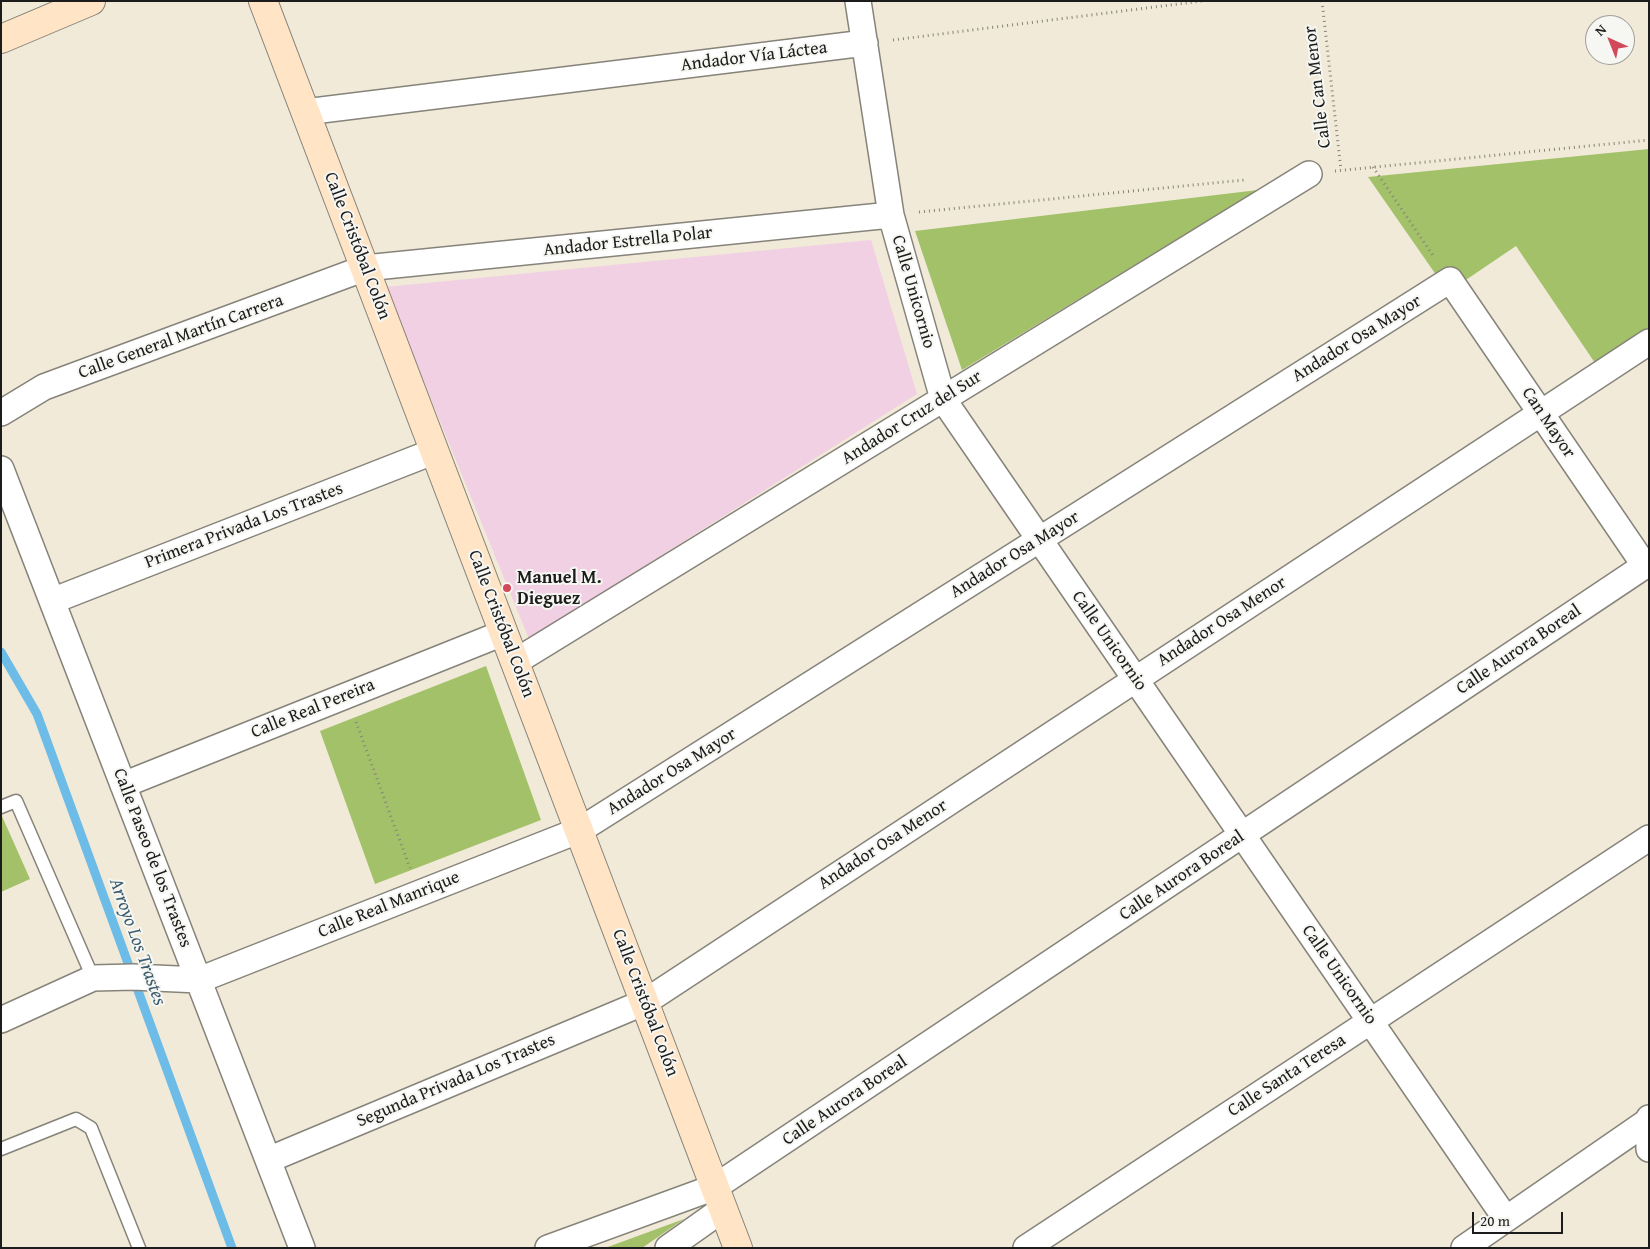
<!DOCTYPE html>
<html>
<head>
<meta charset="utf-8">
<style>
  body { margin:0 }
  #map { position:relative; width:1650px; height:1249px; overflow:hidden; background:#f1ead8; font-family:"Gentium Book Plus",serif }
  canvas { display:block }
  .frame { position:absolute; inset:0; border:2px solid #1c1c1c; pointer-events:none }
  .north { position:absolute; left:1585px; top:15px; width:50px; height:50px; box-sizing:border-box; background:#f6f6f2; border:1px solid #9f9f9c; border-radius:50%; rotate:316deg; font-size:14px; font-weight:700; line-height:20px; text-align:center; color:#1c1c1c }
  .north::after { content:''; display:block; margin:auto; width:18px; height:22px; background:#d1495b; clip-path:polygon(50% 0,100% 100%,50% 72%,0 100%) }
  .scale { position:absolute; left:1472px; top:1212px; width:91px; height:22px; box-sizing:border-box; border:2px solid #1c1c1c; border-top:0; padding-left:6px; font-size:15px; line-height:18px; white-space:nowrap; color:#1c1c1c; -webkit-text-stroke:4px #f6f6f2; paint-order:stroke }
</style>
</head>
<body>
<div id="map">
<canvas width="1650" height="1249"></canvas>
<div class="frame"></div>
<div class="north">N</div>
<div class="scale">20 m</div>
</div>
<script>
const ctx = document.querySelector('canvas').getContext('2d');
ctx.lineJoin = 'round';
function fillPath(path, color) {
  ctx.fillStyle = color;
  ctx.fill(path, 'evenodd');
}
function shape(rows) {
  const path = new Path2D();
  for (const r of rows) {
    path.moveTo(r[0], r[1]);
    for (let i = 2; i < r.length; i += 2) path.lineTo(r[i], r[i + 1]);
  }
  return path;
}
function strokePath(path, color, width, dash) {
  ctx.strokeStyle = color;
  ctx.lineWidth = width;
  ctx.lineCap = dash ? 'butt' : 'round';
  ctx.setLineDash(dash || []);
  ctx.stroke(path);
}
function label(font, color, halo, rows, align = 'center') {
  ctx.font = font + ' "Gentium Book Plus",serif';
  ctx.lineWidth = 4;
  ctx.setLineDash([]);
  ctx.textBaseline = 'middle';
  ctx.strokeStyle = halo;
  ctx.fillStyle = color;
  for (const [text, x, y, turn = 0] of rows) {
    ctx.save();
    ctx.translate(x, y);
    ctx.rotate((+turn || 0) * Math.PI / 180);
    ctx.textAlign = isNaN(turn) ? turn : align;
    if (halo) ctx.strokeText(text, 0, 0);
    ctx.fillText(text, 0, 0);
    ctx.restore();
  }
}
const built = shape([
  [871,240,917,394,529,639,385,287]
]);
const green = shape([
  [1649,149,1649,327,1595,363,1516,246,1448,292,1368,177],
  [1258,190,962,370,915,231],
  [486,666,541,820,375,884,320,731],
  [1,814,30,879,1,892],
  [684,1219,642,1248,605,1248]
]);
const stream = shape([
  [1,652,37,714,232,1248]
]);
const path = shape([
  [1322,1,1341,170],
  [893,40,1202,1],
  [1373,167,1434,257],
  [1335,171,1649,140],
  [919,212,1244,180],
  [356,722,410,868]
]);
const lane = shape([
  [1,807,16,801,93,978],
  [1,1149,76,1119,91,1128,139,1248]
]);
const street = shape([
  [858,1,891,215,943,399,1506,1219],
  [305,112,865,43],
  [1,413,44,387,365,268,891,215],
  [1,469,302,1248],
  [52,601,435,451],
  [515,662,1309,174],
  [123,785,503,633],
  [1,1020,93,978,133,977,199,980,580,830,1450,280,1645,566],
  [1649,1118,1649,1149],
  [268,1160,645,1002,1649,342],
  [548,1248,715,1187,1649,563],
  [668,1248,723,1209],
  [1026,1248,1649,838],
  [1464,1248,1648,1121]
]);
const secondary = shape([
  [263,1,738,1248],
  [1,39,91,1]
]);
const markers = [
  [507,588,5,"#d1495b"]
];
const streetNames = [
  ["Andador Vía Láctea",754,57,-7],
  ["Calle Can Menor",1318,87,-97],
  ["Andador Estrella Polar",628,242,-6],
  ["Calle Cristóbal Colón",357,246,69],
  ["Calle Unicornio",913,292,74],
  ["Calle General Martín Carrera",181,337,-20],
  ["Andador Osa Mayor",1357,339,-32],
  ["Andador Cruz del Sur",912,418,-32],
  ["Can Mayor",1548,423,56],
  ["Primera Privada Los Trastes",244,526,-21],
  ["Andador Osa Mayor",1015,555,-32],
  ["Andador Osa Menor",1222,622,-33],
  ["Calle Cristóbal Colón",501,624,69],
  ["Calle Unicornio",1109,641,55],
  ["Calle Aurora Boreal",1519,650,-34],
  ["Calle Real Pereira",313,709,-22],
  ["Andador Osa Mayor",672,772,-32],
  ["Andador Osa Menor",883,845,-33],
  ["Calle Paseo de los Trastes",152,858,69],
  ["Calle Aurora Boreal",1182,876,-34],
  ["Calle Real Manrique",389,905,-22],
  ["Calle Unicornio",1339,975,55],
  ["Calle Cristóbal Colón",645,1003,69],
  ["Calle Santa Teresa",1287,1076,-33],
  ["Segunda Privada Los Trastes",456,1081,-23],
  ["Calle Aurora Boreal",845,1101,-34]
];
const poiNames = [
  ["Manuel M.",517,578],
  ["Dieguez",517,599]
];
const waterNames = [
  ["Arroyo Los Trastes",137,942,70]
];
fillPath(built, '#f1d0e3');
fillPath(green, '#a2c169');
strokePath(stream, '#6dbce7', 9);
strokePath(lane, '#86837a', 15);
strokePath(street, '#86837a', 28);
strokePath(secondary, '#86837a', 30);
strokePath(path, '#86837a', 3, [1, 4]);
strokePath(lane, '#fff', 12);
strokePath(street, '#fff', 25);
strokePath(secondary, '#ffe4c6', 28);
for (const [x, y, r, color] of markers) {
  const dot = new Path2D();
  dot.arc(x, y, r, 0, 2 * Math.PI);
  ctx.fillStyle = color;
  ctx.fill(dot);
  strokePath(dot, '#f6f6f2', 2);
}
label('18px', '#1c1c1c', '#f6f6f2', streetNames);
label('bold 18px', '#1c1c1c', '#f6f6f2', poiNames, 'left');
label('italic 19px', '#3c5c6d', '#f6f6f2', waterNames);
</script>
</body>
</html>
